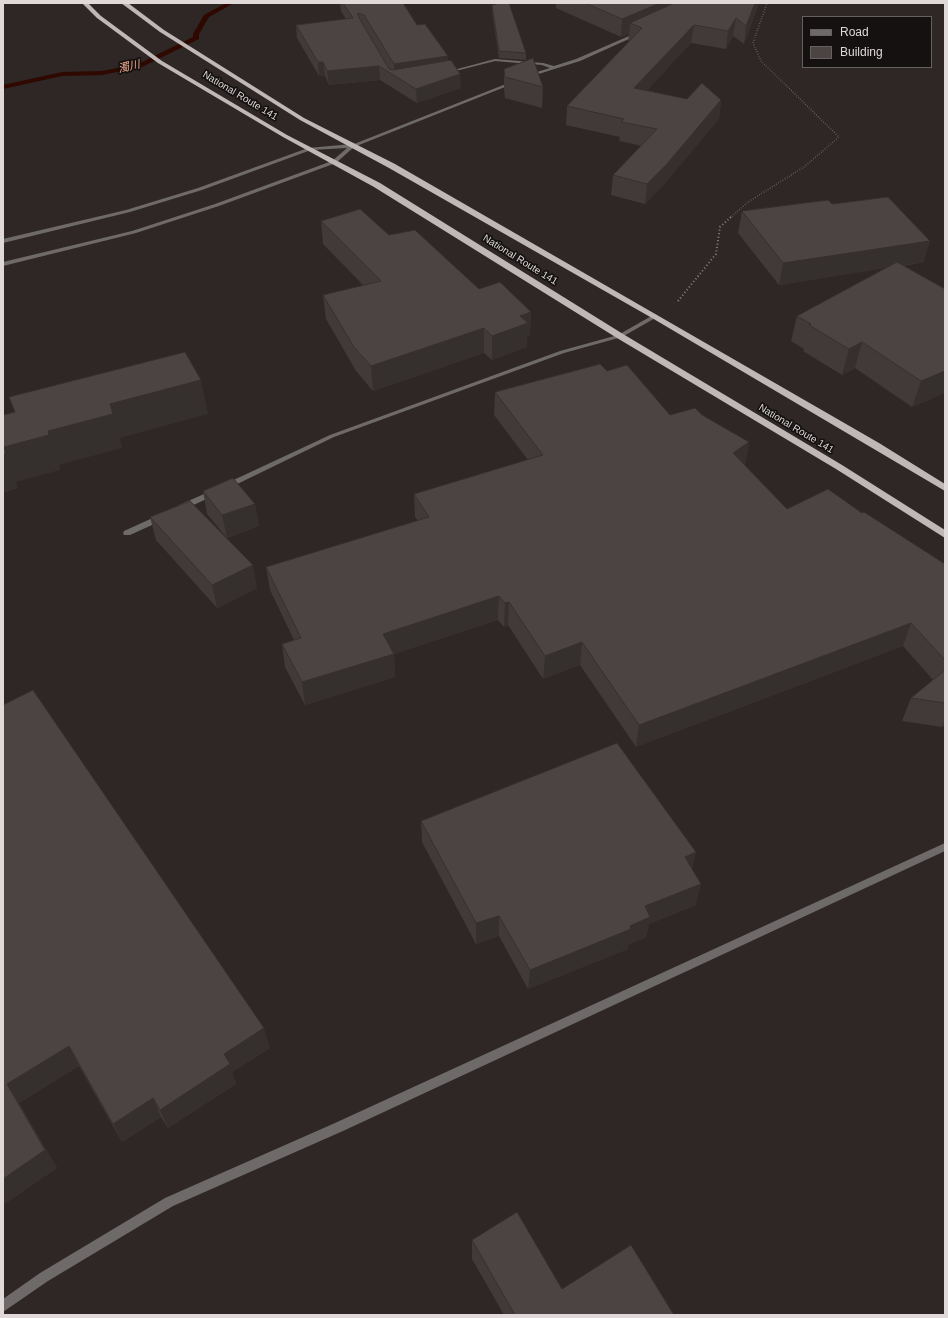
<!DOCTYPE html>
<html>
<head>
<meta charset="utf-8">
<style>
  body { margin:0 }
  #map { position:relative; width:948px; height:1318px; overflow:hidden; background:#2e2725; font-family:Helvetica,sans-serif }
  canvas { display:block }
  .frame { position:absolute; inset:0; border:4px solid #dfdad9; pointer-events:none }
  .legend { position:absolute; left:802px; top:16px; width:130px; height:52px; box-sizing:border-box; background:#141110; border:1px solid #656160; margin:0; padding:5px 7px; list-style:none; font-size:12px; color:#dfdad9 }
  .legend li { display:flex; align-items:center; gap:8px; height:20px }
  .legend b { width:20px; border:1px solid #656160 }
</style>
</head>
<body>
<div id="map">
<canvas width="948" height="1318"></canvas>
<div class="frame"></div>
<ul class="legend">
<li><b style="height:5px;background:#6e6a69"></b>Road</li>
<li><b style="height:11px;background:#4c4442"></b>Building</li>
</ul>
</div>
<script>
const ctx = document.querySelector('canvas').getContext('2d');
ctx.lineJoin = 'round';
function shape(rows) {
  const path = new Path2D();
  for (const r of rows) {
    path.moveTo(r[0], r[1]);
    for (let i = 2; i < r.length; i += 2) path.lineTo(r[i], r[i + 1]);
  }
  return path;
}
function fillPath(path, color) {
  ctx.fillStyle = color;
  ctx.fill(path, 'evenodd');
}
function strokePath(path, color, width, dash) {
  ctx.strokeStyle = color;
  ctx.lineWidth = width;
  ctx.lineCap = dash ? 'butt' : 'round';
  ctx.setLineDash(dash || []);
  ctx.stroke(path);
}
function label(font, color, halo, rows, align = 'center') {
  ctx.font = font + ' Helvetica,"Noto Sans JP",sans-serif';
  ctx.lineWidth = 3.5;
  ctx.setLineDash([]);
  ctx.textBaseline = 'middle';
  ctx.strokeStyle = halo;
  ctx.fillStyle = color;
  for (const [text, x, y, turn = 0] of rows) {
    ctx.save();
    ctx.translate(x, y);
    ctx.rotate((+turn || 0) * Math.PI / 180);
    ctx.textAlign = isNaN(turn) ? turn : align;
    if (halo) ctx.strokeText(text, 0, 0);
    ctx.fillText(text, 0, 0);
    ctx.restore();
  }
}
const stream = shape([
  [226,3,234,3,209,17,199,34,199,39,142,67,102,75,62,76,3,89,3,85,62,72,102,71,138,64,193,37,193,34,204,15,226,3]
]);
const pathFar1 = shape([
  [730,218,748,202,804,167,839,137,761,61,753,43,767,3]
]);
const path = shape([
  [678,301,716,254,720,227,731,217]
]);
const minor = shape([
  [636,33,640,34,580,61,529,77,527,76,527,75,550,68,542,65,495,61,448,73,446,72,495,59,543,63,554,66,576,59,636,33],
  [511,82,515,83,354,147,349,146,511,82],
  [655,314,657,315,657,317,622,337,564,353,334,437,229,488,227,488,223,486,225,484,330,435,560,351,618,335,655,314],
  [211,491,213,491,217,493,215,495,185,509,179,509,178,507,179,505,211,491],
  [157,516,160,516,164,518,163,520,130,535,124,535,123,533,124,531,157,516],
  [945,843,945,851,343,1131,173,1206,48,1281,3,1312,3,1299,40,1273,165,1198,335,1123,945,843]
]);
const tertiary = shape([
  [352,144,355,146,354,147,336,163,219,206,136,233,3,266,3,262,132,231,215,204,332,161,347,148,311,150,202,190,130,212,3,243,3,239,126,210,198,188,308,148,352,144]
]);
const trunk = shape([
  [82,3,88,3,101,16,162,61,287,135,380,183,623,334,842,465,945,530,945,538,836,469,617,338,374,187,283,137,158,63,97,18,82,3],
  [121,3,128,3,164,30,304,118,395,164,879,443,945,484,945,491,652,318,389,168,300,120,160,32,121,3]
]);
const wall = shape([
  [340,3,403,3,417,25,448,60,461,88,417,103,380,80,329,85,325,76,319,76,297,38,296,25,346,19,341,11],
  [556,3,759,3,744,44,733,36,726,49,691,43,647,90,687,99,721,100,719,119,664,184,645,204,611,195,613,175,642,146,619,141,620,137,566,125,567,106,630,41,628,41,629,34,621,37,556,8],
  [492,5,526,53,526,60,499,58,492,12],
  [504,69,543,87,542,108,505,98,504,89],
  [832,204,924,262,903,266,945,289,945,393,912,407,855,368,842,375,803,351,804,349,791,341,797,316,885,268,779,285,738,233,742,211],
  [321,221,389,235,479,289,531,312,530,336,527,337,527,347,492,360,484,353,373,391,356,371,326,319,323,295,363,285,323,244],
  [607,371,670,415,702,415,749,442,745,466,787,509,862,513,945,564,945,726,942,727,902,721,911,698,933,680,903,646,636,747,580,665,543,679,508,625,504,627,498,620,394,654,395,677,305,705,285,667,282,644,294,640,270,590,266,567,418,521,415,517,414,494,528,460,494,415,495,392],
  [203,491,255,504,259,526,227,538,207,514],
  [150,517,257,588,217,608,156,540],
  [3,705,270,1048,232,1072,236,1084,168,1128,161,1117,122,1142,79,1066,19,1103,57,1168,3,1205],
  [421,821,696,852,692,868,696,905,649,924,646,937,628,945,628,949,528,989,499,936,476,944,422,842],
  [472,1240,562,1289,674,1315,504,1315,472,1259]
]);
const shadedWall = shape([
  [660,3,697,3,630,23,629,34,621,37,622,19],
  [755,3,759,3,744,44,746,26],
  [736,18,733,36,726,49,728,31],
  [694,25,691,43,633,106,634,88],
  [448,56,448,70,395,75,394,64],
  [318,62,323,62,325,76,319,76],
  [379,66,380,80,329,85,327,71],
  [460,74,461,88,417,103,416,89],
  [721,100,719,119,664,184,645,204,647,184],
  [930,241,924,262,779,285,783,263],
  [531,312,530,336,527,337,527,347,492,360,492,336,520,316],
  [484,328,484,353,373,391,371,366],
  [862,342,855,368,842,375,849,349],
  [945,371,945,393,912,407,921,381],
  [201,380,208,414,120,438,122,448,59,465,60,470,16,482,18,488,3,493,3,455,4,447,48,431,110,404],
  [749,442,745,466,733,453],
  [255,504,259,526,227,538,222,515],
  [253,565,257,588,217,608,212,585],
  [499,596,498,620,385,657,383,634],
  [509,602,508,625,504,627,505,603],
  [911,623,903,646,636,747,639,725],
  [582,642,580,665,543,679,545,656],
  [394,654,395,677,305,705,302,682],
  [945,720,945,726,942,727],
  [696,852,691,874,685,857],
  [701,884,696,905,649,924,646,937,628,945,628,949,528,989,530,970,630,926,645,906],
  [499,916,499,936,476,944,476,923],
  [264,1028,270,1048,232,1072,236,1084,168,1128,160,1110,224,1054],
  [69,1046,79,1066,19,1103,57,1168,3,1205,3,1179,7,1084],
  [153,1098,161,1117,122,1142,113,1124]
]);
const building = shape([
  [343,3,403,3,417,25,425,24,448,56,394,64,364,15,358,13,358,16,389,69,393,70,451,60,460,74,416,89,379,66,327,71,323,62,318,62,296,25,353,18,343,3],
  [500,3,509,3,526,53,499,51,492,5,500,3],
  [585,3,660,3,622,19,585,3],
  [674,3,755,3,746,26,736,18,728,31,694,25,634,88,687,99,702,83,721,100,666,165,647,184,613,175,657,129,621,122,624,119,567,106,642,28,630,23,674,3],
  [533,58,543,87,505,77,504,69,533,58],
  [888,197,930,241,783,263,742,211,828,200,832,204,888,197],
  [360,209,389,235,415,230,479,289,500,282,531,312,520,316,528,323,492,336,484,328,371,366,354,347,323,295,381,281,321,221,360,209],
  [897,262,945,289,945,371,921,381,862,342,849,349,809,325,811,324,797,316,897,262],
  [185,352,201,380,110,404,113,414,48,431,49,435,4,447,6,454,3,455,3,415,15,412,9,397,185,352],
  [600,364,607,371,627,365,670,415,695,408,702,415,749,442,733,453,787,509,828,489,862,513,864,512,945,564,945,660,911,623,639,725,582,642,545,656,509,602,505,603,499,596,383,634,394,654,302,682,282,644,301,638,266,567,429,517,414,494,543,455,495,392,600,364],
  [233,478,255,504,222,515,203,491,233,478],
  [190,501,253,565,212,585,150,517,190,501],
  [945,670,945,703,911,698,945,670],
  [33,690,264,1028,224,1054,230,1064,160,1110,153,1098,113,1124,69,1046,7,1084,45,1150,3,1179,3,705,33,690],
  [617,743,696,852,685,857,701,884,645,906,650,917,630,926,631,929,530,970,499,916,476,923,421,821,617,743],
  [517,1212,562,1289,631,1245,674,1315,515,1315,472,1240,517,1212]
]);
const farStreetnames = [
  ["National Route 141",240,96,31],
  ["National Route 141",520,260,32],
  ["National Route 141",796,429,31]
];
const farWaternames = [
  ["濁川",129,67,-13]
];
fillPath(stream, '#2f0800');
strokePath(pathFar1, '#898381', 1.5, [0.5, 2]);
strokePath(path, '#898381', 2, [1, 2.5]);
fillPath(minor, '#6e6a69');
fillPath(tertiary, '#6e6a69');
fillPath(trunk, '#c0b8b6');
fillPath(wall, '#413a39');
fillPath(shadedWall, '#35302e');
fillPath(building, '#4c4442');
strokePath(building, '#35302e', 1);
label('10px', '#dfdad9', '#141110', farStreetnames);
label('italic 11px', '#f5a98e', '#141110', farWaternames);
</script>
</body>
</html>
